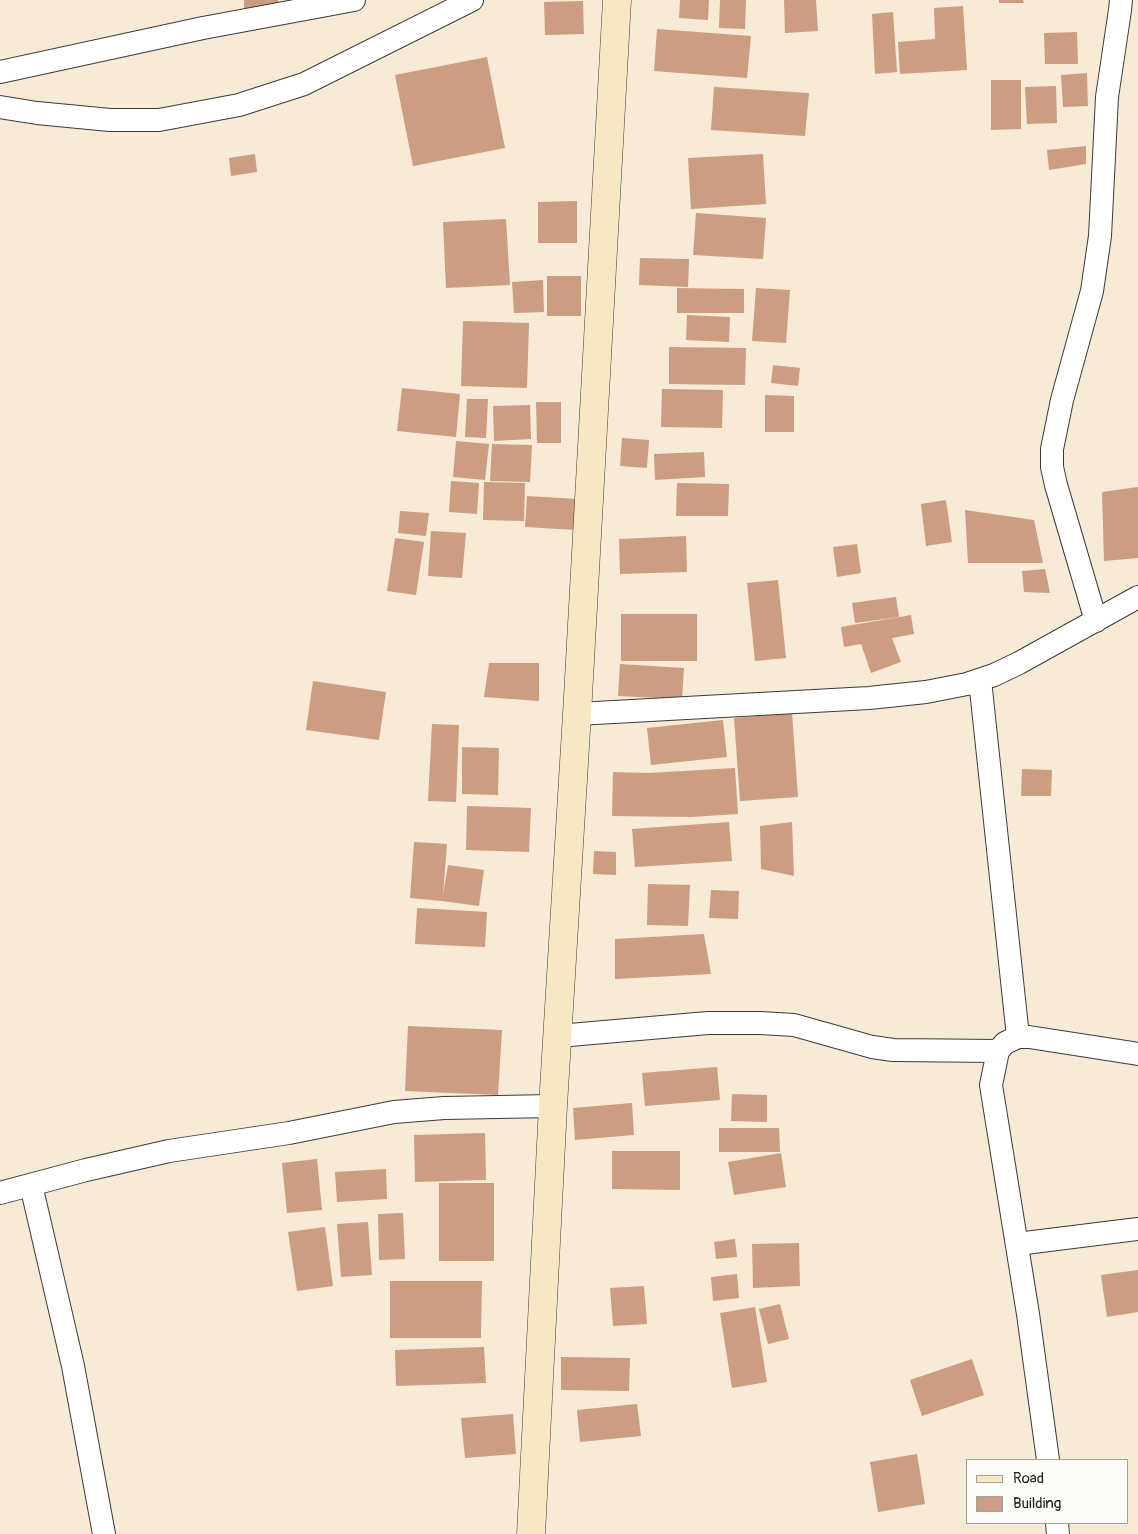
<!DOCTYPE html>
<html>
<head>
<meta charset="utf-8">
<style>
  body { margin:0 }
  #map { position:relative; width:1138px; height:1534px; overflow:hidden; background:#f7ead6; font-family:Pangolin,sans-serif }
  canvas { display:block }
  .legend { position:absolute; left:966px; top:1459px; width:162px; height:65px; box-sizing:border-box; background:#fdfcf7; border:1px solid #a3a29f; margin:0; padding:6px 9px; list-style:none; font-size:15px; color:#1c1c1c }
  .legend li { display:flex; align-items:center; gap:10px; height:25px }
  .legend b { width:25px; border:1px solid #a3a29f }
</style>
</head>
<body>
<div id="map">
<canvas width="1138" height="1534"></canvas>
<ul class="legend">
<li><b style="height:6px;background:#f7e8c3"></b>Road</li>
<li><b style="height:14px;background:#cc9d80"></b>Building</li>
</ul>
</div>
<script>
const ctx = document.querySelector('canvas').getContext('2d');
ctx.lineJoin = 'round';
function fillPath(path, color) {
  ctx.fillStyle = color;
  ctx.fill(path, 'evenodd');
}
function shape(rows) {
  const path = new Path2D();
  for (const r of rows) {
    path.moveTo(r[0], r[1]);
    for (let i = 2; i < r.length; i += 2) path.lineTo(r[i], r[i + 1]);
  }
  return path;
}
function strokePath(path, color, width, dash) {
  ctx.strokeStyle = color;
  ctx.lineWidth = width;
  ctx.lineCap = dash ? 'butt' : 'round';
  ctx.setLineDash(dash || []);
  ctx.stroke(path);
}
const building = shape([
  [244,0,278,0,279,6,244,9],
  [680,0,709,0,708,20,679,18],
  [720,0,746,0,745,29,719,28],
  [784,0,816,0,818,31,785,33],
  [999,0,1023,0,1024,3,999,3],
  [583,1,584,34,545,35,544,2],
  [963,6,967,70,900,74,898,42,935,39,934,8],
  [893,12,897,72,875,74,872,14],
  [657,29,751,36,747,78,654,71],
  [1077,32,1078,64,1045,64,1044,33],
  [487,57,505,148,413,166,395,75],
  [1087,73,1088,106,1063,107,1061,75],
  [991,80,1021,80,1021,129,991,130],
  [1056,86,1057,123,1027,124,1025,87],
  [714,87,809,93,805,136,711,130],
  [1086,146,1086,164,1049,170,1047,150],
  [255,154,257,172,231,176,229,158],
  [763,154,766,204,691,209,688,158],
  [577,201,577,243,538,243,538,202],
  [696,213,766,218,763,259,693,255],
  [506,219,510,285,446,288,443,222],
  [640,258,689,259,688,287,639,285],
  [547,276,581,276,581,316,547,316],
  [543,280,544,312,514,313,512,282],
  [677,288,744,289,744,313,677,313],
  [756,288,790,290,786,343,752,341],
  [687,315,730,317,729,342,686,340],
  [463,321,529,323,527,388,461,386],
  [669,347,746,348,745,385,669,384],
  [773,365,800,368,798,386,771,383],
  [402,388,460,394,456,437,397,431],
  [662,389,723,390,722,428,661,427],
  [765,395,794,396,794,432,765,432],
  [467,399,488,399,486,438,465,437],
  [536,402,561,402,561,443,537,443],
  [530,405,531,439,494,441,493,406],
  [622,438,649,440,647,468,620,466],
  [456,441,489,444,485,480,453,477],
  [492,444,532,445,530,482,490,481],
  [704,452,705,477,655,480,654,454],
  [451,481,479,483,477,514,449,512],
  [484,482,525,483,524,521,483,520],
  [677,483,729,484,728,516,676,516],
  [1138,487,1138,558,1104,561,1102,492],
  [527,496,578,499,576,530,525,527],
  [946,500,952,542,926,546,921,504],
  [965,510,1034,520,1043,563,968,563],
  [400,511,429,513,426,536,398,533],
  [431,531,466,533,462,578,428,576],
  [686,536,687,572,620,574,619,539],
  [395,538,424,542,416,595,387,591],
  [857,544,861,573,837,577,833,547],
  [1045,569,1050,593,1024,592,1022,571],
  [778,580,786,658,755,661,747,583],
  [896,597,899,617,855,623,852,603],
  [621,614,697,614,697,661,621,661],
  [911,615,914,634,892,638,901,662,871,673,861,644,844,647,841,627],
  [489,663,539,663,539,701,484,697],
  [620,664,684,668,682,699,618,696],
  [313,681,386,692,379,740,306,730],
  [792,713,798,797,740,801,734,718],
  [723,720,727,757,651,765,647,728],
  [432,724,459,725,456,802,428,801],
  [462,747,499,748,498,795,462,794],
  [735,768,738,814,691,817,612,816,613,772,648,773],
  [1022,769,1052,770,1051,796,1021,796],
  [467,806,531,808,529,852,466,850],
  [729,822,732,861,635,867,632,829],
  [792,822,794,876,761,869,760,826],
  [414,842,447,844,443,895,448,865,484,870,479,906,442,901,410,898],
  [594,851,616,852,616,875,593,874],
  [648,884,690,885,688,926,647,925],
  [711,890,739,891,738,919,709,918],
  [417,908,487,912,485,947,415,944],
  [704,934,711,974,615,979,615,939],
  [408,1026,502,1030,498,1095,405,1091],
  [717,1067,720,1100,645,1106,642,1073],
  [732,1094,767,1095,767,1122,731,1121],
  [632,1103,634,1135,575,1140,573,1108],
  [719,1128,779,1128,780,1152,719,1152],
  [485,1133,486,1180,415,1182,414,1135],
  [612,1151,680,1151,680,1190,612,1189],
  [781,1153,786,1187,734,1195,728,1162],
  [317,1159,322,1210,287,1213,282,1163],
  [386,1169,387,1199,337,1202,335,1172],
  [439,1183,494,1183,494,1261,439,1261],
  [403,1213,405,1259,379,1260,378,1214],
  [368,1222,372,1275,341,1277,337,1224],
  [325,1227,333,1286,297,1291,288,1232],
  [735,1239,737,1257,716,1259,714,1242],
  [799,1243,800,1286,753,1288,752,1244],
  [1138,1270,1138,1312,1107,1317,1101,1275],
  [737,1274,739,1298,713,1301,711,1277],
  [390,1281,482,1281,481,1338,390,1338],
  [644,1286,647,1324,613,1326,610,1288],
  [780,1304,789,1339,768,1344,759,1309],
  [755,1307,767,1382,732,1388,720,1313],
  [484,1347,486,1383,396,1386,395,1350],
  [561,1357,630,1358,629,1391,561,1390],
  [972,1359,984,1395,922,1416,910,1380],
  [637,1404,641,1436,580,1442,577,1410],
  [513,1414,516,1454,465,1458,461,1418],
  [917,1454,925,1504,878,1512,870,1462]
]);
const street = shape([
  [0,72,203,28,354,0],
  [0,107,37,113,110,120,159,120,239,105,304,84,472,0],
  [1096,621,1056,485,1052,467,1052,449,1062,400,1092,291,1100,236,1107,97,1120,10,1121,0],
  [980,680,1018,1037],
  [577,714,869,698,926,692,967,684,994,675,1019,663,1138,597],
  [558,1036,708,1023,760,1023,794,1025,872,1047,893,1050,998,1051],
  [31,1185,73,1366,104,1534],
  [0,1193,86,1170,169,1151,289,1133,394,1112,444,1108,553,1106],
  [1017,1244,1138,1229],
  [1048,1460,1028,1314,991,1085,998,1051,1005,1043,1018,1037,1029,1037,1138,1054],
  [1057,1523,1058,1534]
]);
const secondary = shape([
  [531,1534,553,1106,577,714,617,0]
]);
fillPath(building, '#cc9d80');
strokePath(street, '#3d3b38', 24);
strokePath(secondary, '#3d3b38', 29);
strokePath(street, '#fff', 22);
strokePath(secondary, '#f7e8c3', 28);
</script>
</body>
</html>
